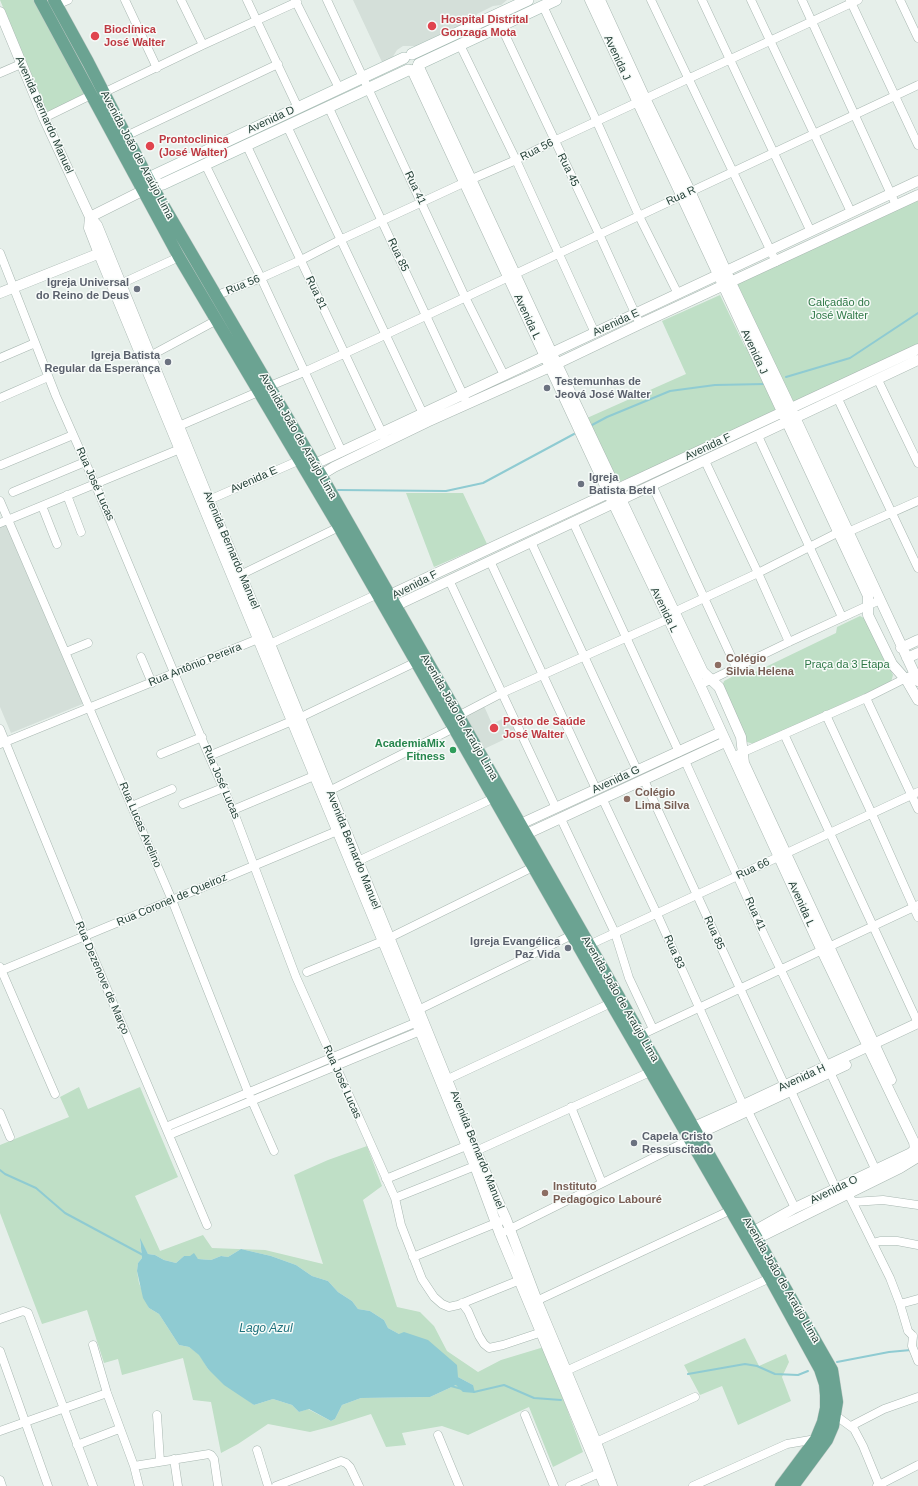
<!DOCTYPE html>
<html>
<head>
<meta charset="utf-8">
<style>
  body { margin:0 }
  canvas { display:block; background:#e6efea }
</style>
</head>
<body>
<canvas width="918" height="1486"></canvas>
<script>
const ctx = document.querySelector('canvas').getContext('2d');
ctx.lineJoin = 'round';
function fillPath(path, color) {
  ctx.fillStyle = color;
  ctx.fill(path, 'evenodd');
}
function shape(rows) {
  const path = new Path2D();
  for (const r of rows) {
    path.moveTo(r[0], r[1]);
    for (let i = 2; i < r.length; i += 2) path.lineTo(r[i], r[i + 1]);
  }
  return path;
}
function strokePath(path, color, width, dash) {
  ctx.strokeStyle = color;
  ctx.lineWidth = width;
  ctx.lineCap = dash ? 'butt' : 'round';
  ctx.setLineDash(dash || []);
  ctx.stroke(path);
}
function label(font, color, halo, rows, align = 'center') {
  ctx.font = font + ' Helvetica,sans-serif';
  ctx.lineWidth = 3;
  ctx.setLineDash([]);
  ctx.textBaseline = 'middle';
  ctx.strokeStyle = halo;
  ctx.fillStyle = color;
  for (const [text, x, y, turn = 0] of rows) {
    ctx.save();
    ctx.translate(x, y);
    ctx.rotate((+turn || 0) * Math.PI / 180);
    ctx.textAlign = isNaN(turn) ? turn : align;
    if (halo) ctx.strokeText(text, 0, 0);
    ctx.fillText(text, 0, 0);
    ctx.restore();
  }
}
const built = shape([
  [353,0,507,0,501,5,493,6,477,14,476,18,415,46,403,46,397,50,392,58,382,62],
  [7,524,85,703,11,733,0,707,0,527],
  [484,706,492,724,510,715,518,733,484,749,466,717,466,715]
]);
const green = shape([
  [0,0,37,0,86,93,47,113],
  [918,200,918,346,792,405,735,284],
  [720,295,745,347,747,346,779,412,617,483,587,418,686,374,662,321],
  [406,493,463,493,487,544,434,567],
  [860,616,866,619,893,675,891,682,754,744,747,742,722,687,724,681,745,670,751,674,836,633,837,627],
  [79,1087,88,1109,140,1087,178,1177,135,1196,160,1251,203,1235,212,1248,265,1250,323,1264,294,1175,328,1160,367,1146,382,1186,363,1200,397,1307,420,1312,434,1326,447,1351,478,1372,501,1360,544,1347,583,1452,553,1467,529,1407,468,1435,442,1426,402,1433,406,1445,386,1447,371,1414,333,1426,310,1432,268,1424,238,1444,221,1453,211,1402,193,1400,183,1358,122,1375,118,1359,104,1363,87,1310,42,1324,0,1213,0,1145,69,1117,60,1097],
  [140,1240,148,1254,155,1255,164,1260,176,1263,184,1256,190,1256,198,1259,211,1260,221,1256,228,1257,241,1249,271,1256,296,1265,312,1276,328,1281,338,1292,352,1301,358,1309,370,1311,384,1320,388,1328,399,1334,458,1377,473,1385,456,1385,430,1397,361,1398,342,1405,335,1419,331,1421,308,1409,299,1412,292,1405,273,1399,254,1405,208,1369,200,1355,189,1347,179,1345,159,1314,149,1308,139,1283,137,1271,138,1263,142,1258],
  [745,1338,759,1366,786,1354,789,1362,782,1377,791,1401,738,1425,722,1386,700,1395,684,1365]
]);
const water = shape([
  [140,1238,148,1254,155,1255,164,1260,176,1263,184,1256,190,1256,194,1253,198,1259,211,1260,221,1256,228,1257,241,1249,271,1256,296,1265,312,1276,328,1281,338,1292,352,1301,358,1309,370,1311,384,1320,388,1328,399,1334,404,1332,428,1340,457,1365,458,1377,473,1385,475,1393,463,1392,456,1385,430,1397,361,1398,342,1405,335,1419,331,1421,309,1409,299,1412,292,1405,273,1399,254,1405,224,1385,208,1369,199,1355,189,1347,179,1345,159,1314,149,1308,143,1298,137,1271,138,1263,142,1258]
]);
const stream = shape([
  [786,377,850,358,918,313],
  [592,425,607,417,670,391,715,385,765,384],
  [338,490,446,491,483,483,574,434],
  [0,1170,5,1174,36,1188,65,1213,143,1255],
  [837,1362,889,1352,911,1350],
  [688,1374,745,1364,757,1366,775,1374,798,1375,808,1371],
  [451,1386,462,1389],
  [474,1392,504,1385,534,1398,561,1400]
]);
const minor = shape([
  [125,0,157,68],
  [181,0,203,45],
  [247,0,298,108],
  [295,0,339,88],
  [327,0,465,297,504,375],
  [651,0,776,262],
  [702,0,811,232],
  [751,0,851,212],
  [802,0,896,205],
  [850,0,918,145],
  [900,0,918,38],
  [56,5,68,0],
  [543,6,597,122,639,216,678,294],
  [499,22,599,234,640,324],
  [460,45,516,160,595,333],
  [0,73,21,64],
  [103,93,203,45,297,2],
  [328,106,465,399],
  [44,118,91,95],
  [287,126,425,418],
  [126,136,278,64],
  [246,144,384,437],
  [205,164,261,278,342,452],
  [0,253,56,396,95,484,209,756,233,810,296,977,395,1198,401,1225,422,1279,434,1297,442,1304,449,1307,458,1305,520,1280],
  [116,286,179,257],
  [215,296,261,278,301,260,340,240,472,179,516,160,554,141,858,0],
  [150,356,215,321],
  [0,358,35,343],
  [878,380,918,463],
  [270,386,304,372,385,335,918,85],
  [0,398,48,377],
  [838,399,918,568],
  [179,426,258,392],
  [758,436,842,617],
  [705,461,758,573,789,642],
  [1,465,73,435],
  [652,485,736,667],
  [13,492,85,462],
  [67,495,81,532],
  [209,500,300,460],
  [0,501,172,900,248,1092,274,1151],
  [42,506,57,544],
  [573,522,679,752],
  [0,523,180,449],
  [848,532,918,501],
  [531,542,637,770],
  [490,561,596,789],
  [236,577,339,527],
  [449,580,556,808],
  [674,612,758,573,839,532],
  [66,652,88,643],
  [141,657,152,683],
  [700,685,789,642,880,600],
  [866,698,918,809],
  [826,715,872,814,918,917],
  [458,716,502,693,668,619],
  [0,729,85,937,207,1225],
  [784,734,918,1023],
  [0,744,258,639,270,644,382,592],
  [161,754,202,737],
  [739,754,866,698,910,676],
  [209,756,299,718,416,662],
  [685,761,765,937,827,1066],
  [644,780,785,1086],
  [329,791,454,728],
  [603,800,657,914,743,1105],
  [183,804,223,788],
  [132,806,172,789],
  [233,810,314,776],
  [561,819,615,933,629,978,653,1029],
  [358,861,494,798],
  [389,938,533,867],
  [589,945,918,792],
  [0,967,55,1094],
  [0,971,172,900,342,829],
  [307,972,383,941],
  [414,1012,572,935],
  [641,1035,918,905],
  [830,1072,878,1175],
  [448,1079,611,1003],
  [791,1091,836,1189],
  [571,1107,602,1183],
  [748,1111,795,1208],
  [0,1113,10,1137],
  [166,1127,422,1020],
  [169,1135,425,1029],
  [476,1151,650,1072],
  [386,1179,466,1146],
  [848,1193,890,1278,900,1304,908,1331,913,1336],
  [395,1198,475,1166],
  [853,1202,883,1200,918,1205],
  [504,1232,689,1140],
  [873,1243,880,1241,897,1241,918,1245],
  [413,1257,501,1221],
  [462,1303,468,1311,479,1336,484,1344,489,1348,503,1345,542,1332],
  [532,1303,731,1210],
  [900,1304,918,1299],
  [0,1319,23,1311,28,1313,93,1486],
  [913,1336,912,1346,918,1361],
  [93,1345,107,1393,134,1466,139,1486],
  [0,1351,48,1486],
  [566,1371,770,1278],
  [157,1415,160,1461],
  [525,1415,554,1486],
  [835,1415,854,1429,863,1446,879,1485],
  [851,1426,884,1409,918,1397],
  [0,1431,107,1393],
  [438,1435,459,1486],
  [596,1442,695,1397],
  [77,1445,119,1429],
  [257,1450,268,1486],
  [174,1459,178,1486],
  [134,1466,209,1454,211,1455,214,1459,218,1486],
  [0,1480,2,1486],
  [276,1486,341,1461,346,1463,350,1467,359,1486],
  [570,1486,604,1471],
  [693,1486,787,1444,816,1439],
  [877,1486,918,1465]
]);
const tertiary = shape([
  [590,0,868,596,868,615,892,664,907,681,918,700],
  [600,0,645,98,690,191,734,289,786,398,918,681],
  [0,12,44,118,90,217,97,225,209,500,270,644,476,1151,506,1219,537,1301,596,1442,612,1486],
  [418,65,557,364,703,672,719,687,741,737,744,763,891,1080],
  [412,70,613,503,700,685,822,951,914,1142,915,1149,911,1153,795,1208,754,1231],
  [90,217,89,228,99,254,420,1031,475,1166,500,1234,605,1486],
  [90,217,142,191],
  [0,293,105,251],
  [315,464,918,181],
  [321,475,334,467,427,422,550,367,640,324,918,195],
  [386,602,390,596,394,593,918,349],
  [388,606,395,606,918,360],
  [901,648,918,640],
  [907,658,918,653],
  [514,827,721,732],
  [520,837,725,742],
  [687,1130,743,1105,918,1023],
  [691,1138,698,1134,846,1065],
  [758,1238,900,1168,918,1157]
]);
const secondary = shape([
  [412,54,528,0],
  [419,64,556,0],
  [140,182,404,58],
  [145,190,152,186,163,184,408,70]
]);
const primary = shape([
  [40,0,179,257,339,527,611,1003,770,1278,820,1369,825,1384,826,1395,826,1408,823,1422,816,1439,781,1486],
  [54,0,88,62,152,186,321,475,832,1370,837,1402,833,1426,827,1440,793,1486]
]);
const markers = [
  [432,26,5,"#e0444e"],
  [95,36,5,"#e0444e"],
  [150,146,5,"#e0444e"],
  [137,289,4,"#6b7280"],
  [168,362,4,"#6b7280"],
  [547,388,4,"#6b7280"],
  [581,484,4,"#6b7280"],
  [718,665,4,"#8d6e63"],
  [494,728,5,"#e0444e"],
  [453,750,4,"#2e9e5b"],
  [627,799,4,"#8d6e63"],
  [568,948,4,"#6b7280"],
  [634,1143,4,"#6b7280"],
  [545,1193,4,"#8d6e63"]
];
const healthNames = [
  ["Hospital Distrital",441,20],
  ["Gonzaga Mota",441,33],
  ["Bioclínica",104,30],
  ["José Walter",104,43],
  ["Prontoclinica",159,140],
  ["(José Walter)",159,153],
  ["Posto de Saúde",503,722],
  ["José Walter",503,735]
];
const streetNames = [
  ["Avenida J",617,58,65],
  ["Avenida Bernardo Manuel",44,115,66],
  ["Avenida D",271,120,-25],
  ["Rua 56",537,150,-27],
  ["Avenida João de Araújo Lima",137,155,62],
  ["Rua 45",568,170,64],
  ["Rua 41",415,188,65],
  ["Rua R",681,196,-25],
  ["Rua 85",398,255,65],
  ["Rua 56",243,285,-22],
  ["Rua 81",316,293,65],
  ["Avenida L",527,317,65],
  ["Avenida E",616,323,-25],
  ["Avenida J",754,352,65],
  ["Avenida João de Araújo Lima",298,436,60],
  ["Avenida F",708,447,-25],
  ["Avenida E",254,480,-24],
  ["Rua José Lucas",95,484,66],
  ["Avenida Bernardo Manuel",231,550,67],
  ["Avenida F",415,585,-27],
  ["Avenida L",664,610,64],
  ["Rua Antônio Pereira",195,665,-22],
  ["Avenida João de Araújo Lima",459,717,60],
  ["Avenida G",616,780,-25],
  ["Rua José Lucas",221,782,67],
  ["Rua Lucas Avelino",140,825,67],
  ["Avenida Bernardo Manuel",353,850,68],
  ["Rua 66",753,869,-25],
  ["Rua Coronel de Queiroz",172,900,-23],
  ["Avenida L",801,904,66],
  ["Rua 41",755,914,66],
  ["Rua 85",714,933,66],
  ["Rua 83",674,952,66],
  ["Rua Dezenove de Março",102,978,67],
  ["Avenida João de Araújo Lima",620,999,60],
  ["Avenida H",802,1078,-25],
  ["Rua José Lucas",342,1082,66],
  ["Avenida Bernardo Manuel",477,1150,68],
  ["Avenida O",834,1190,-26],
  ["Avenida João de Araújo Lima",781,1280,60]
];
const worshipNames = [
  ["Igreja Universal",129,283],
  ["do Reino de Deus",129,296],
  ["Igreja Batista",160,356],
  ["Regular da Esperança",160,369],
  ["Testemunhas de",555,382,"left"],
  ["Jeová José Walter",555,395,"left"],
  ["Igreja",589,478,"left"],
  ["Batista Betel",589,491,"left"],
  ["Igreja Evangélica",560,942],
  ["Paz Vida",560,955],
  ["Capela Cristo",642,1137,"left"],
  ["Ressuscitado",642,1150,"left"]
];
const parkNames = [
  ["Calçadão do",839,303],
  ["José Walter",839,316],
  ["Praça da 3 Etapa",847,665]
];
const educationNames = [
  ["Colégio",726,659],
  ["Silvia Helena",726,672],
  ["Colégio",635,793],
  ["Lima Silva",635,806],
  ["Instituto",553,1187],
  ["Pedagogico Labouré",553,1200]
];
const leisureNames = [
  ["AcademiaMix",445,744],
  ["Fitness",445,757]
];
const waterNames = [
  ["Lago Azul",266,1329]
];
fillPath(built, '#d4dfd9');
fillPath(green, '#bfdfc6');
fillPath(water, '#8fcbd2');
strokePath(stream, '#8fcbd2', 2);
strokePath(minor, '#a8b7b1', 9);
strokePath(tertiary, '#a8b7b1', 11);
strokePath(secondary, '#a4bab2', 12);
strokePath(primary, '#c2cac7', 13);
strokePath(minor, '#fff', 8);
strokePath(tertiary, '#fff', 10);
strokePath(secondary, '#fff', 11);
strokePath(primary, '#6ba392', 12);
for (const [x, y, r, color] of markers) {
  const dot = new Path2D();
  dot.arc(x, y, r, 0, 2 * Math.PI);
  ctx.fillStyle = color;
  ctx.fill(dot);
  strokePath(dot, '#f7fbf9', 1.5);
}
label('bold 11px', '#be3a42', '#f7fbf9', healthNames, 'left');
label('11px', '#254138', '#f7fbf9', streetNames);
label('bold 11px', '#5b616d', '#f7fbf9', worshipNames, 'right');
label('11px', '#2f7847', '#f7fbf9', parkNames);
label('bold 11px', '#785e54', '#f7fbf9', educationNames, 'left');
label('bold 11px', '#27864d', '#f7fbf9', leisureNames, 'right');
label('italic 12px', '#1e727d', '#f7fbf9', waterNames);
</script>
</body>
</html>
